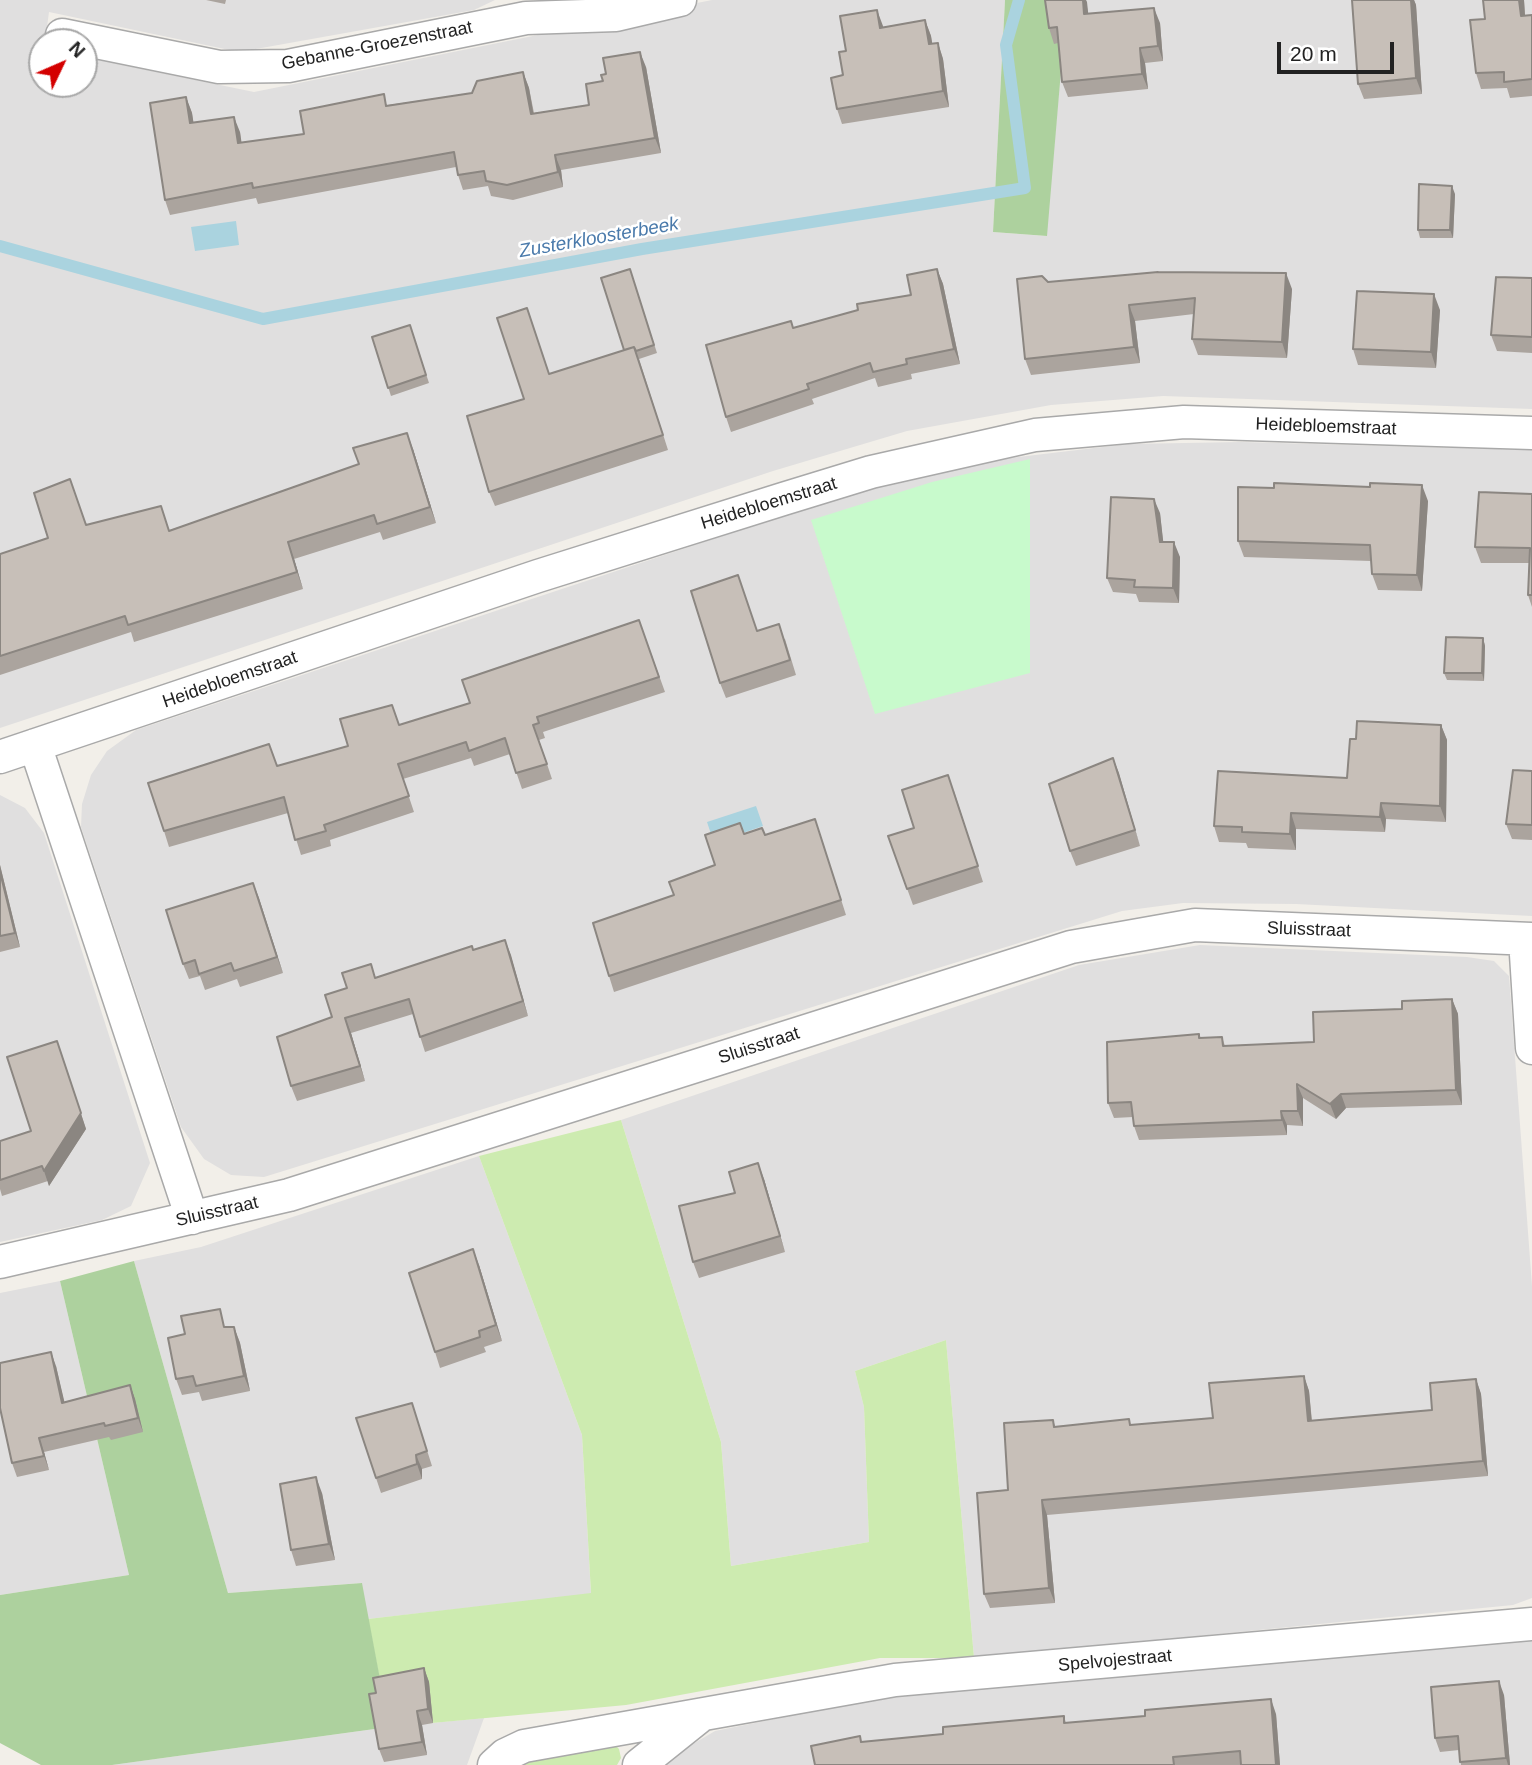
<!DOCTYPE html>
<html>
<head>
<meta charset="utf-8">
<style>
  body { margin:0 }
  #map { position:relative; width:1532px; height:1765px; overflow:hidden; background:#f2efe9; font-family:Helvetica,sans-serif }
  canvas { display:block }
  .north { position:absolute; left:28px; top:28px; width:70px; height:70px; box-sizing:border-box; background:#fff; border:2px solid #a7a7a7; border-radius:50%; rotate:46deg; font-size:19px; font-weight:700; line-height:28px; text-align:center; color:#222 }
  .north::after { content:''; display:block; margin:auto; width:24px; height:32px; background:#d40000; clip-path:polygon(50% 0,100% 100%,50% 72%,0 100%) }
  .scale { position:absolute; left:1277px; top:42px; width:117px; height:32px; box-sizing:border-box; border:4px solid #222; border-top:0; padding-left:9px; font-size:21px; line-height:24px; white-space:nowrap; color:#222; -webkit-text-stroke:5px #fff; paint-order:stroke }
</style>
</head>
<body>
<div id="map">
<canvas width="1532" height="1765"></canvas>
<div class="north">N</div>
<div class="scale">20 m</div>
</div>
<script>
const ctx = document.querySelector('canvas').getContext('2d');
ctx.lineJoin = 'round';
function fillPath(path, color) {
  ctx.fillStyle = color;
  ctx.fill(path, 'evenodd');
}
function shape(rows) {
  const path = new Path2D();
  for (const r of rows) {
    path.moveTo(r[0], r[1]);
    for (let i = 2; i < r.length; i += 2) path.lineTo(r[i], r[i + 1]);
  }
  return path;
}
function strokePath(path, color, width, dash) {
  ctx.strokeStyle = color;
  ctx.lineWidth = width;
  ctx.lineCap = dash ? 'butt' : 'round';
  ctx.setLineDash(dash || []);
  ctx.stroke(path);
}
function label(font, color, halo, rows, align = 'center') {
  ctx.font = font + ' Helvetica,sans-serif';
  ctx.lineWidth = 5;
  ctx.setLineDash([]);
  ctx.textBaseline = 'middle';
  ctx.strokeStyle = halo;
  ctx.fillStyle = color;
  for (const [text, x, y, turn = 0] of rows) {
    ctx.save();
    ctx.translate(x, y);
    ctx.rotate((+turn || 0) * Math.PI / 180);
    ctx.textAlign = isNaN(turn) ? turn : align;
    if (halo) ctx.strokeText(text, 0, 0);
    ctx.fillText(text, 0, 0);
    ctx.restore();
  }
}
const residential = shape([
  [0,0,495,0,474,10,239,52,49,12,45,42,42,42,42,84,84,84,84,57,254,92,712,0,1005,0,993,232,1046,236,1067,0,1532,0,1532,409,1163,396,1051,405,907,431,773,471,0,728],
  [1242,442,1532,450,1532,916,1296,904,1183,903,1122,911,264,1177,231,1175,204,1159,181,1127,81,827,82,804,91,775,107,751,136,730,870,487,1010,458,1128,444],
  [0,795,25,808,44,833,150,1163,131,1206,102,1220,0,1242],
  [1200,945,1467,957,1494,961,1509,976,1532,1286,1532,1598,1513,1605,974,1658,946,1340,855,1371,864,1407,869,1542,731,1566,721,1442,621,1120,1079,965],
  [479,1156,582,1435,591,1594,368,1619,361,1583,228,1593,134,1261,201,1247],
  [60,1281,129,1575,0,1595,0,1293],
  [1532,1640,1532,1765,657,1765,715,1731,879,1698],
  [484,1718,467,1765,112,1765,389,1727]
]);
const grass = shape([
  [621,1120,721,1442,731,1566,869,1542,864,1407,855,1371,946,1340,974,1658,880,1658,626,1705,389,1727,368,1619,591,1593,582,1435,479,1156],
  [615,1745,619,1749,621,1758,617,1765,513,1765,524,1759]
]);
const forest = shape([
  [1005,0,1067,0,1047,236,993,232],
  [134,1261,228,1593,362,1583,389,1727,112,1765,41,1765,0,1743,0,1595,129,1575,60,1281]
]);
const park = shape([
  [1030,459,1030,673,875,714,811,520,932,482]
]);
const water = shape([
  [236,221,239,245,195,251,191,227],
  [756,806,763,826,714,843,707,822]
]);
const stream = shape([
  [0,246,263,319,642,249,1025,188,1006,45,1019,0]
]);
const street = shape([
  [62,35,219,67,288,66,526,18,616,15,680,0],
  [35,745,192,1218],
  [0,757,538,576,783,499,871,472,1035,435,1184,422,1532,433],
  [1525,939,1532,1048],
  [0,1262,289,1195,1071,947,1195,925,1532,939],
  [494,1765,505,1755,524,1746,895,1680,1532,1624],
  [639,1765,699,1717]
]);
const wall = shape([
  [206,0,226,0,225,4],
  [1045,0,1086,0,1088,14,1160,23,1163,61,1145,63,1148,89,1068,97,1062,82,1058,43,1054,44,1049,28],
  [1352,0,1414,0,1416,5,1422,94,1364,99,1358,84],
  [1524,0,1525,16,1532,15,1532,96,1510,98,1507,88,1481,89,1476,73,1485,19],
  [925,20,931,36,932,44,938,43,943,59,949,107,842,124,837,109,843,75,846,51,883,27],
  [646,67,661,153,561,170,563,187,513,200,491,196,488,186,463,190,458,175,456,167,258,204,256,198,170,215,165,200,186,97,192,113,193,122,240,132,241,143,304,134,388,105,472,93,523,72,529,88,534,113,589,105,603,81],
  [1455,194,1453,238,1420,238,1418,230],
  [630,269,657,353,639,359,668,450,495,506,489,492,524,399,527,308,549,374,624,350],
  [937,269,943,284,960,364,911,374,912,379,878,387,875,378,812,399,814,404,731,432,726,417,793,328,911,295],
  [1532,278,1532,353,1497,351,1491,335],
  [1048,282,1292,289,1287,358,1198,355,1192,339,1194,314,1135,321,1140,363,1031,375,1025,359],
  [1440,310,1436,368,1358,365,1353,349],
  [410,325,429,383,391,396,372,337],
  [413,449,436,523,383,540,380,532,294,559,303,589,134,642,131,632,0,675,0,554,48,538,70,479,86,525,170,530],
  [1532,494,1532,607,1528,595,1529,563,1481,563,1475,547],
  [1428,501,1422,591,1378,590,1372,574,1371,561,1244,557,1238,541],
  [1160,513,1163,542,1180,557,1179,603,1139,602,1136,594,1113,592,1107,578],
  [639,620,665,692,543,732,545,738,539,740,552,779,522,789,510,754,474,766,471,758,403,779,414,812,330,840,331,846,301,855,288,813,169,847,164,831,277,766,348,746,399,725,470,703],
  [757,631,785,639,796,675,726,698,720,683],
  [1483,638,1485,646,1484,681,1447,680,1444,673],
  [1441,725,1447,740,1446,822,1386,819,1385,832,1296,829,1296,850,1248,848,1246,843,1219,842,1214,826,1347,778,1356,739],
  [1113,758,1140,846,1076,866,1070,851],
  [1532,771,1532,840,1512,839,1506,824],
  [954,791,983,882,913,905,888,836,914,828],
  [744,834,765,835,820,834,846,915,614,992,609,976,674,895,715,865],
  [0,865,20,947,0,952],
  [253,883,283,973,240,987,237,979,205,990,200,976,189,979,183,964],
  [505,940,528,1016,425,1052,413,1014,351,1033,365,1081,297,1101,291,1086,332,1017,347,988,376,978],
  [1452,999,1458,1014,1462,1105,1346,1108,1336,1119,1303,1098,1303,1126,1287,1125,1287,1135,1139,1140,1134,1126,1133,1117,1114,1118,1108,1103,1199,1034,1201,1038,1222,1037,1225,1046,1314,1042,1402,1009],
  [57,1041,86,1129,49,1186,48,1181,2,1196,0,1189,0,1141,31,1131],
  [764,1179,785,1252,699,1278,693,1262,735,1193],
  [479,1265,502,1341,484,1347,486,1352,440,1368,435,1352],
  [226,1327,234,1327,240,1343,250,1391,202,1401,199,1392,182,1395,176,1379],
  [56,1366,64,1402,130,1385,135,1399,143,1432,111,1440,109,1437,44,1452,49,1470,17,1477,12,1463],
  [1304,1376,1309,1391,1312,1421,1432,1410,1476,1379,1481,1394,1488,1476,1047,1515,1055,1603,990,1608,984,1594,1008,1490,1053,1420,1055,1426,1132,1425,1213,1418],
  [412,1403,432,1466,422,1469,422,1479,381,1493,376,1478],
  [322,1493,335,1560,296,1566,291,1550],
  [424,1668,429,1682,433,1723,422,1725,427,1755,384,1762,379,1749,376,1693],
  [1504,1695,1510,1765,1461,1765,1459,1750,1440,1752,1435,1738],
  [1276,1714,1280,1765,815,1765,862,1742,943,1734,1064,1716,1066,1723]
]);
const shadedWall = shape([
  [1083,0,1086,0,1087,2,1090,30,1084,14],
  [1411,0,1414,0,1416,5,1422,94,1416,78],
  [1519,0,1524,0,1526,32,1521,16],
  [1154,8,1160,23,1163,61,1158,46],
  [877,10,883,26,886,44,880,28],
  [925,20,931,36,935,60,929,44],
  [938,43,943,59,949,107,943,91],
  [1140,48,1145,63,1148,89,1142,74],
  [640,52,646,67,661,153,655,138],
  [523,72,529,88,536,129,531,114],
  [186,97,192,113,196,138,190,123],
  [234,117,240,132,244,159,238,143],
  [555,155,561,170,563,187,558,172],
  [1452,186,1455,194,1453,238,1450,230],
  [937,269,943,284,960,364,954,349],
  [1286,273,1292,289,1287,358,1282,342],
  [1434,294,1440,310,1436,368,1431,352],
  [1129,305,1135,321,1140,363,1134,347],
  [407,433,413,449,436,523,430,507],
  [1422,485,1428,501,1422,591,1417,575],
  [1154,499,1160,513,1165,557,1160,542],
  [288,542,294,559,303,589,297,572],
  [1174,542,1180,557,1179,603,1173,588],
  [1483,638,1485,646,1484,681,1482,673],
  [1441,725,1447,740,1446,822,1440,806],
  [1113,758,1119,773,1140,846,1135,830],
  [1381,803,1386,819,1385,832,1380,817],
  [1291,813,1296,829,1296,850,1290,834],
  [0,865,20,947,15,933,0,872],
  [253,883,259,898,283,973,277,957],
  [505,940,511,955,528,1016,523,1001],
  [1452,999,1458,1014,1462,1105,1456,1090],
  [345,1018,351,1033,365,1081,360,1066],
  [57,1041,86,1129,49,1186,44,1171],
  [1297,1084,1303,1098,1303,1126,1298,1111],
  [1341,1094,1346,1108,1336,1119,1330,1104],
  [1281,1111,1287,1125,1287,1135,1282,1120],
  [758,1163,764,1179,785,1252,780,1236],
  [473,1249,479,1265,502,1341,496,1325],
  [234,1327,240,1343,250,1391,244,1376],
  [51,1352,56,1366,68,1417,62,1403],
  [1304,1376,1309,1391,1313,1436,1308,1421],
  [1476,1379,1481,1394,1488,1476,1483,1461],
  [130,1385,135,1399,143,1432,138,1418],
  [39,1438,44,1452,49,1470,44,1456],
  [416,1455,422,1469,422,1479,417,1464],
  [316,1477,322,1493,335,1560,329,1544],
  [1042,1500,1047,1515,1055,1603,1049,1588],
  [424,1668,429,1682,433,1723,428,1709],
  [1499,1681,1504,1695,1510,1765,1508,1765,1506,1758],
  [1271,1699,1276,1714,1280,1765,1276,1765],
  [417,1711,422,1725,427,1755,422,1742]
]);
const building = shape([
  [1045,0,1083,0,1084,14,1154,8,1158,46,1140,48,1142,74,1062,82,1057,27,1049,28,1045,0],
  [1352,0,1411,0,1416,78,1358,84,1352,0],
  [1483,0,1519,0,1521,16,1532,15,1532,79,1504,82,1504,72,1476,73,1470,20,1485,19,1483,0],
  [877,10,880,28,925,20,929,44,938,43,943,91,837,109,831,78,843,75,839,52,846,51,840,16,877,10],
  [640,52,655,138,555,155,558,172,507,185,486,181,484,171,458,175,454,152,253,188,252,183,165,200,150,103,186,97,190,123,234,117,238,143,304,134,300,111,384,94,386,106,472,93,477,81,523,72,531,114,589,105,586,84,603,81,601,75,606,74,603,58,640,52],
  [1419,184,1452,186,1450,230,1418,230,1419,184],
  [630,269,654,345,636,351,634,347,624,350,601,278,630,269],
  [937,269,954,349,906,359,907,364,873,372,870,363,807,384,809,389,726,417,706,345,791,321,793,328,858,310,857,304,911,295,907,275,937,269],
  [1158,272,1286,273,1282,342,1192,339,1195,298,1129,305,1134,347,1025,359,1017,279,1042,276,1048,282,1158,272],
  [1496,277,1532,278,1532,337,1491,335,1496,277],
  [1357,291,1434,294,1431,352,1353,349,1357,291],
  [527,308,549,374,634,347,663,435,489,492,467,416,524,399,497,318,527,308],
  [410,325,426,375,388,388,372,337,410,325],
  [407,433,430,507,377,524,374,515,288,542,297,572,128,625,125,616,0,656,0,554,48,538,34,493,70,479,86,525,161,506,169,531,359,464,353,448,407,433],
  [1274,483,1370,487,1370,483,1422,485,1417,575,1372,574,1370,545,1238,541,1238,487,1274,488,1274,483],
  [1479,492,1532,494,1532,595,1528,595,1530,548,1475,547,1479,492],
  [1111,497,1154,499,1160,542,1174,542,1173,588,1134,587,1135,580,1107,578,1111,497],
  [738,575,757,631,779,624,790,660,720,683,691,591,738,575],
  [639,620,659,677,537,717,539,723,533,725,547,764,516,773,505,738,469,751,466,742,398,764,409,796,324,825,326,831,295,840,284,797,164,831,148,783,269,744,277,766,348,746,340,719,392,705,399,725,470,703,462,680,639,620],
  [1446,637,1483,638,1482,673,1444,673,1446,637],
  [1357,721,1441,725,1440,806,1381,803,1380,817,1291,813,1290,834,1242,832,1242,827,1214,826,1218,771,1347,778,1350,739,1356,739,1357,721],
  [1113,758,1135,830,1070,851,1049,784,1113,758],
  [1513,770,1532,771,1532,825,1506,824,1513,770],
  [948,775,978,866,907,889,888,836,914,828,902,790,948,775],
  [815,819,841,900,609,976,593,923,674,895,669,882,715,865,705,835,740,823,744,834,762,828,765,835,815,819],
  [0,872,15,933,0,936,0,872],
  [253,883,277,957,234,971,231,963,199,974,195,960,183,964,166,910,253,883],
  [505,940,523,1001,420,1037,409,999,345,1018,360,1066,291,1086,277,1037,332,1017,325,995,347,988,342,973,371,964,375,978,472,946,473,950,505,940],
  [1452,999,1456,1090,1341,1094,1330,1104,1297,1084,1298,1111,1281,1111,1282,1120,1134,1126,1131,1102,1108,1103,1107,1042,1199,1034,1199,1038,1222,1037,1223,1046,1314,1042,1313,1012,1402,1009,1402,1001,1452,999],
  [57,1041,81,1113,44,1171,42,1166,0,1180,0,1141,31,1131,7,1057,57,1041],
  [758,1163,780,1236,693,1262,679,1206,735,1193,729,1172,758,1163],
  [473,1249,496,1325,479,1331,480,1337,435,1352,409,1273,473,1249],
  [220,1309,224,1327,234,1327,244,1376,196,1386,193,1376,176,1379,168,1338,185,1334,181,1316,220,1309],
  [51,1352,62,1403,130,1385,138,1418,105,1426,104,1423,39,1438,44,1456,12,1463,0,1408,0,1363,51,1352],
  [1304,1376,1308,1421,1432,1410,1430,1383,1476,1379,1483,1461,1042,1500,1049,1588,984,1594,977,1493,1008,1490,1004,1423,1053,1420,1054,1427,1129,1419,1130,1425,1213,1418,1209,1383,1304,1376],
  [412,1403,427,1451,416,1455,417,1464,376,1478,356,1418,412,1403],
  [316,1477,329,1544,291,1550,280,1484,316,1477],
  [424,1668,428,1709,417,1711,422,1742,379,1749,369,1694,376,1693,373,1678,424,1668],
  [1499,1681,1506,1758,1460,1762,1458,1736,1435,1738,1431,1687,1499,1681],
  [1271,1699,1276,1765,1241,1765,1240,1751,1173,1757,1174,1765,815,1765,811,1746,860,1736,861,1742,943,1734,943,1727,1064,1716,1064,1723,1145,1716,1145,1710,1271,1699]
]);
const streetNames = [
  ["Gebanne-Groezenstraat",377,46,-11],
  ["Heidebloemstraat",1326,427,2],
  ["Heidebloemstraat",769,504,-17],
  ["Heidebloemstraat",230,680,-19],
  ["Sluisstraat",1309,930,2],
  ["Sluisstraat",759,1046,-18],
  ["Sluisstraat",217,1212,-13],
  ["Spelvojestraat",1115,1661,-5]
];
const waterNames = [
  ["Zusterkloosterbeek",599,238,-10]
];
fillPath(residential, '#e0dfdf');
fillPath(grass, '#cdebb0');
fillPath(forest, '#add19e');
fillPath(park, '#c8facc');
fillPath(water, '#aad3df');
strokePath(stream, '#aad3df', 12);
strokePath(street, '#a9a9a9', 35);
strokePath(street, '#fff', 32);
fillPath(wall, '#aba49e');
fillPath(shadedWall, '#8b8681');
fillPath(building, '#c7bfb8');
strokePath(building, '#8b8681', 2);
label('18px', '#222', '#fff', streetNames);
label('italic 19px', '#4a7aab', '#fff', waterNames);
</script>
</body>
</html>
